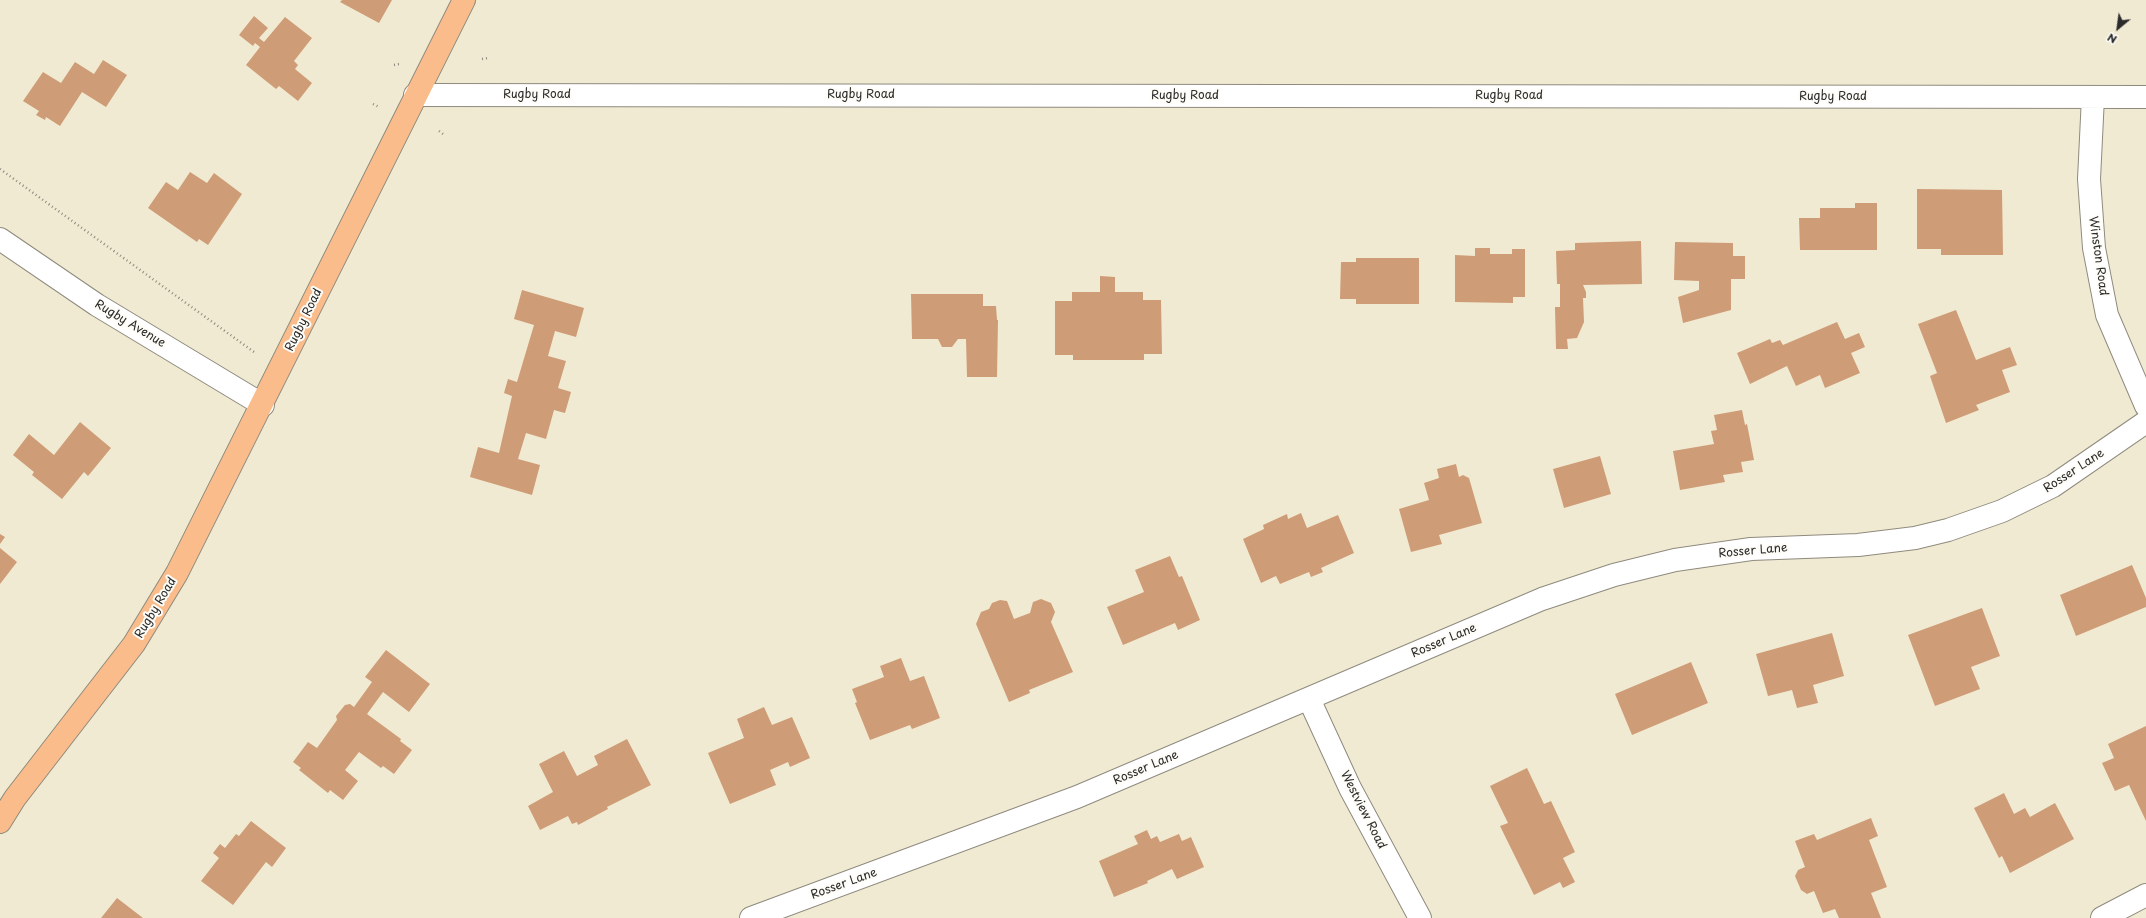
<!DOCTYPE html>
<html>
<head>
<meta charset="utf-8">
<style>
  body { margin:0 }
  #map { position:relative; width:2146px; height:918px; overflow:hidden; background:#f1ead2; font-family:"Playpen Sans",sans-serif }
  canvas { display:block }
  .north { position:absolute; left:2098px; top:8px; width:40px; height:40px; -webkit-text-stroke:3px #fdfcf7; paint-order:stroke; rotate:209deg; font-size:11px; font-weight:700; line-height:16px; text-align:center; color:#2b2b2b }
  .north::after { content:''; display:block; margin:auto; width:14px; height:18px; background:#2b2b2b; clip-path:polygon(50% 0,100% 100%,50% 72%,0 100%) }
</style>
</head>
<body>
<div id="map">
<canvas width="2146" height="918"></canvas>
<div class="north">N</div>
</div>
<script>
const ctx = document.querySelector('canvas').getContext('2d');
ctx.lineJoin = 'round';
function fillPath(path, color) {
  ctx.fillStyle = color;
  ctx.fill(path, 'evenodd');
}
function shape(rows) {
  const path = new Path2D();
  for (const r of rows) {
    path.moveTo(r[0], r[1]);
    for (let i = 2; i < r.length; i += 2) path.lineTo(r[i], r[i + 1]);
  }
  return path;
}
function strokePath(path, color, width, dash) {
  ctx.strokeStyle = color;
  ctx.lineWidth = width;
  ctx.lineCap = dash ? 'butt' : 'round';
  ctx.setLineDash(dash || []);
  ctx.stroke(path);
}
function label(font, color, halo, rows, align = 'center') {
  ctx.font = font + ' "Playpen Sans",sans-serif';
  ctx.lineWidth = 4;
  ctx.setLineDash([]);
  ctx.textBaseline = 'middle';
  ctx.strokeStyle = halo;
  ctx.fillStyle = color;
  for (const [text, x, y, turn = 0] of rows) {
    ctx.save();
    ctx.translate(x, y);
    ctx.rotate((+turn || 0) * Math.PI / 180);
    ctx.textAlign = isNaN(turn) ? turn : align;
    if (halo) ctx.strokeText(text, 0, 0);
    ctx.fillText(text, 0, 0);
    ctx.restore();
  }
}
const building = shape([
  [342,0,392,0,379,23,340,2],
  [254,16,268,28,259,38,264,42,285,17,312,38,294,61,298,65,295,69,312,83,298,101,279,86,276,89,246,65,260,47,255,43,253,46,239,35],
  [103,60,127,75,106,107,82,92,60,126,46,117,45,120,36,115,39,111,23,101,43,72,61,83,75,62,94,74],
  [190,172,207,183,214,173,242,194,208,245,199,239,197,242,148,208,166,182,178,190],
  [1917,189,2002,190,2003,255,1941,255,1941,249,1917,249],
  [1855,203,1877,203,1877,250,1800,250,1799,218,1820,218,1820,208,1855,208],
  [1641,241,1642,284,1583,285,1586,292,1586,298,1583,298,1584,322,1577,338,1567,339,1568,349,1556,349,1555,307,1560,307,1560,284,1557,284,1556,251,1575,250,1575,243],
  [1675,242,1733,243,1733,256,1745,256,1745,279,1731,279,1731,310,1683,323,1678,297,1699,290,1699,281,1674,280],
  [1475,248,1490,248,1490,254,1512,254,1512,249,1525,249,1525,297,1513,297,1513,303,1455,302,1455,255,1475,256],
  [1356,258,1419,258,1419,304,1356,304,1356,299,1340,299,1341,262,1356,262],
  [1100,276,1115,277,1115,292,1143,292,1143,300,1161,300,1162,354,1144,354,1144,360,1073,360,1073,355,1055,355,1055,301,1072,301,1072,292,1100,292],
  [522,290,584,308,576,337,555,331,548,356,566,361,558,388,571,392,565,413,554,410,546,439,526,433,518,459,540,465,532,495,470,477,478,447,499,453,512,396,504,393,508,379,517,382,534,325,514,319],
  [911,294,983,294,983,306,996,306,997,320,998,320,997,377,967,377,966,339,958,339,952,347,942,347,938,339,912,339],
  [1956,310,1976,360,2010,347,2017,365,2002,370,2010,392,1976,405,1979,410,1946,423,1930,376,1937,373,1918,324],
  [1837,322,1845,339,1859,333,1865,347,1851,353,1860,373,1825,388,1820,375,1796,386,1787,366,1750,384,1737,353,1770,339,1772,343,1780,340,1783,345],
  [1742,410,1745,425,1747,424,1754,460,1741,462,1743,472,1723,475,1725,482,1680,490,1673,451,1714,444,1711,431,1717,430,1714,415],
  [80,422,111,448,88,476,84,472,62,499,32,475,34,472,13,455,29,434,54,455],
  [1600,456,1611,494,1564,508,1553,469],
  [1456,464,1459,477,1463,475,1469,478,1482,523,1439,535,1442,544,1411,552,1399,509,1429,500,1424,483,1439,478,1437,469],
  [1301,513,1307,528,1338,515,1354,553,1321,568,1323,572,1311,577,1309,572,1280,584,1276,576,1261,583,1243,539,1264,529,1263,525,1287,514,1288,519],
  [0,534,5,537,0,544],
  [0,548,17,562,0,584],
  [1170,556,1179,577,1182,576,1200,620,1178,630,1175,623,1123,645,1107,607,1144,592,1135,570],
  [2132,565,2146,598,2146,607,2076,636,2060,595],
  [1041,599,1051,603,1055,612,1051,622,1073,672,1029,690,1030,693,1009,702,976,624,981,612,989,609,992,603,1000,600,1007,601,1014,619,1030,613,1033,602],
  [1982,608,2000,656,1971,667,1980,689,1935,706,1908,635],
  [1832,633,1844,676,1813,685,1818,703,1797,708,1792,690,1768,696,1756,654],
  [386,650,430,684,409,712,383,692,367,714,401,739,400,741,412,750,394,774,383,766,381,768,359,752,345,770,358,781,343,800,330,790,328,793,299,770,301,768,293,762,308,742,317,748,337,720,336,716,345,705,350,704,354,707,372,682,365,677],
  [901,658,910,681,924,676,940,718,912,729,910,725,870,740,855,703,857,702,852,689,884,677,880,666],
  [1691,662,1708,703,1632,735,1615,694],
  [764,707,772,725,792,717,810,758,790,767,788,762,770,770,776,785,730,804,708,753,744,738,737,719],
  [2146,726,2146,821,2129,785,2115,791,2102,763,2114,758,2108,744],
  [627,739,651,785,607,807,608,809,578,825,577,822,572,824,568,816,540,830,528,806,553,792,539,764,564,751,577,776,598,765,594,756],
  [1527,768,1544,804,1551,801,1575,852,1563,858,1575,882,1563,888,1560,882,1534,895,1500,826,1508,823,1490,786],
  [2004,793,2014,814,2025,808,2030,817,2055,803,2074,839,2010,873,2002,856,1999,858,1974,808],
  [1871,818,1878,836,1869,840,1887,887,1871,893,1881,918,1839,918,1835,909,1823,913,1814,891,1807,894,1801,890,1795,876,1798,870,1805,867,1795,841,1814,834,1817,840],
  [251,821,286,848,272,867,266,862,233,905,201,881,219,858,213,853,220,844,225,848,236,834,239,836],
  [1147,830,1151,839,1157,836,1160,842,1179,834,1182,841,1191,837,1204,867,1177,879,1172,869,1147,881,1148,883,1114,897,1099,861,1138,844,1134,836],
  [117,898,143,918,101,918]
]);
const path = shape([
  [482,59,488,58],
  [394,65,399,64],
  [373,104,379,107],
  [439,131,443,134],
  [0,169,254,352]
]);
const minor = shape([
  [415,95,2146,97],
  [2093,97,2089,179,2094,248,2107,315,2146,406],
  [0,239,97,305,263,405],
  [1309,699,1350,788,1420,918],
  [751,918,1077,797,1542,599,1614,575,1675,560,1751,549,1858,545,1915,538,1948,530,2002,511,2053,486,2146,422],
  [2102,918,2146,895]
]);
const major = shape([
  [0,822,15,798,134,644,177,573,464,0]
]);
const streetNames = [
  ["Rugby Road",537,95],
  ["Rugby Road",861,95],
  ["Rugby Road",1185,96],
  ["Rugby Road",1509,96],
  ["Rugby Road",1833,97],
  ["Winston Road",2098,256,82],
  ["Rugby Road",304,320,-64],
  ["Rugby Avenue",130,324,31],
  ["Rosser Lane",2074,471,-33],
  ["Rosser Lane",1753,551,-5],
  ["Rugby Road",156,608,-59],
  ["Rosser Lane",1444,641,-23],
  ["Rosser Lane",1146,768,-23],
  ["Westview Road",1363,810,63],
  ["Rosser Lane",844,884,-20]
];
fillPath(building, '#ce9c76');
strokePath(minor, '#8e8a7e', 24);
strokePath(major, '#8e8a7e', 24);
strokePath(path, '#8e8a7e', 2.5, [1, 3]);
strokePath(minor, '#fff', 22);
strokePath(major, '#f9bc8a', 22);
label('12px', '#2b2b2b', '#fdfcf7', streetNames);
</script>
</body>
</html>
